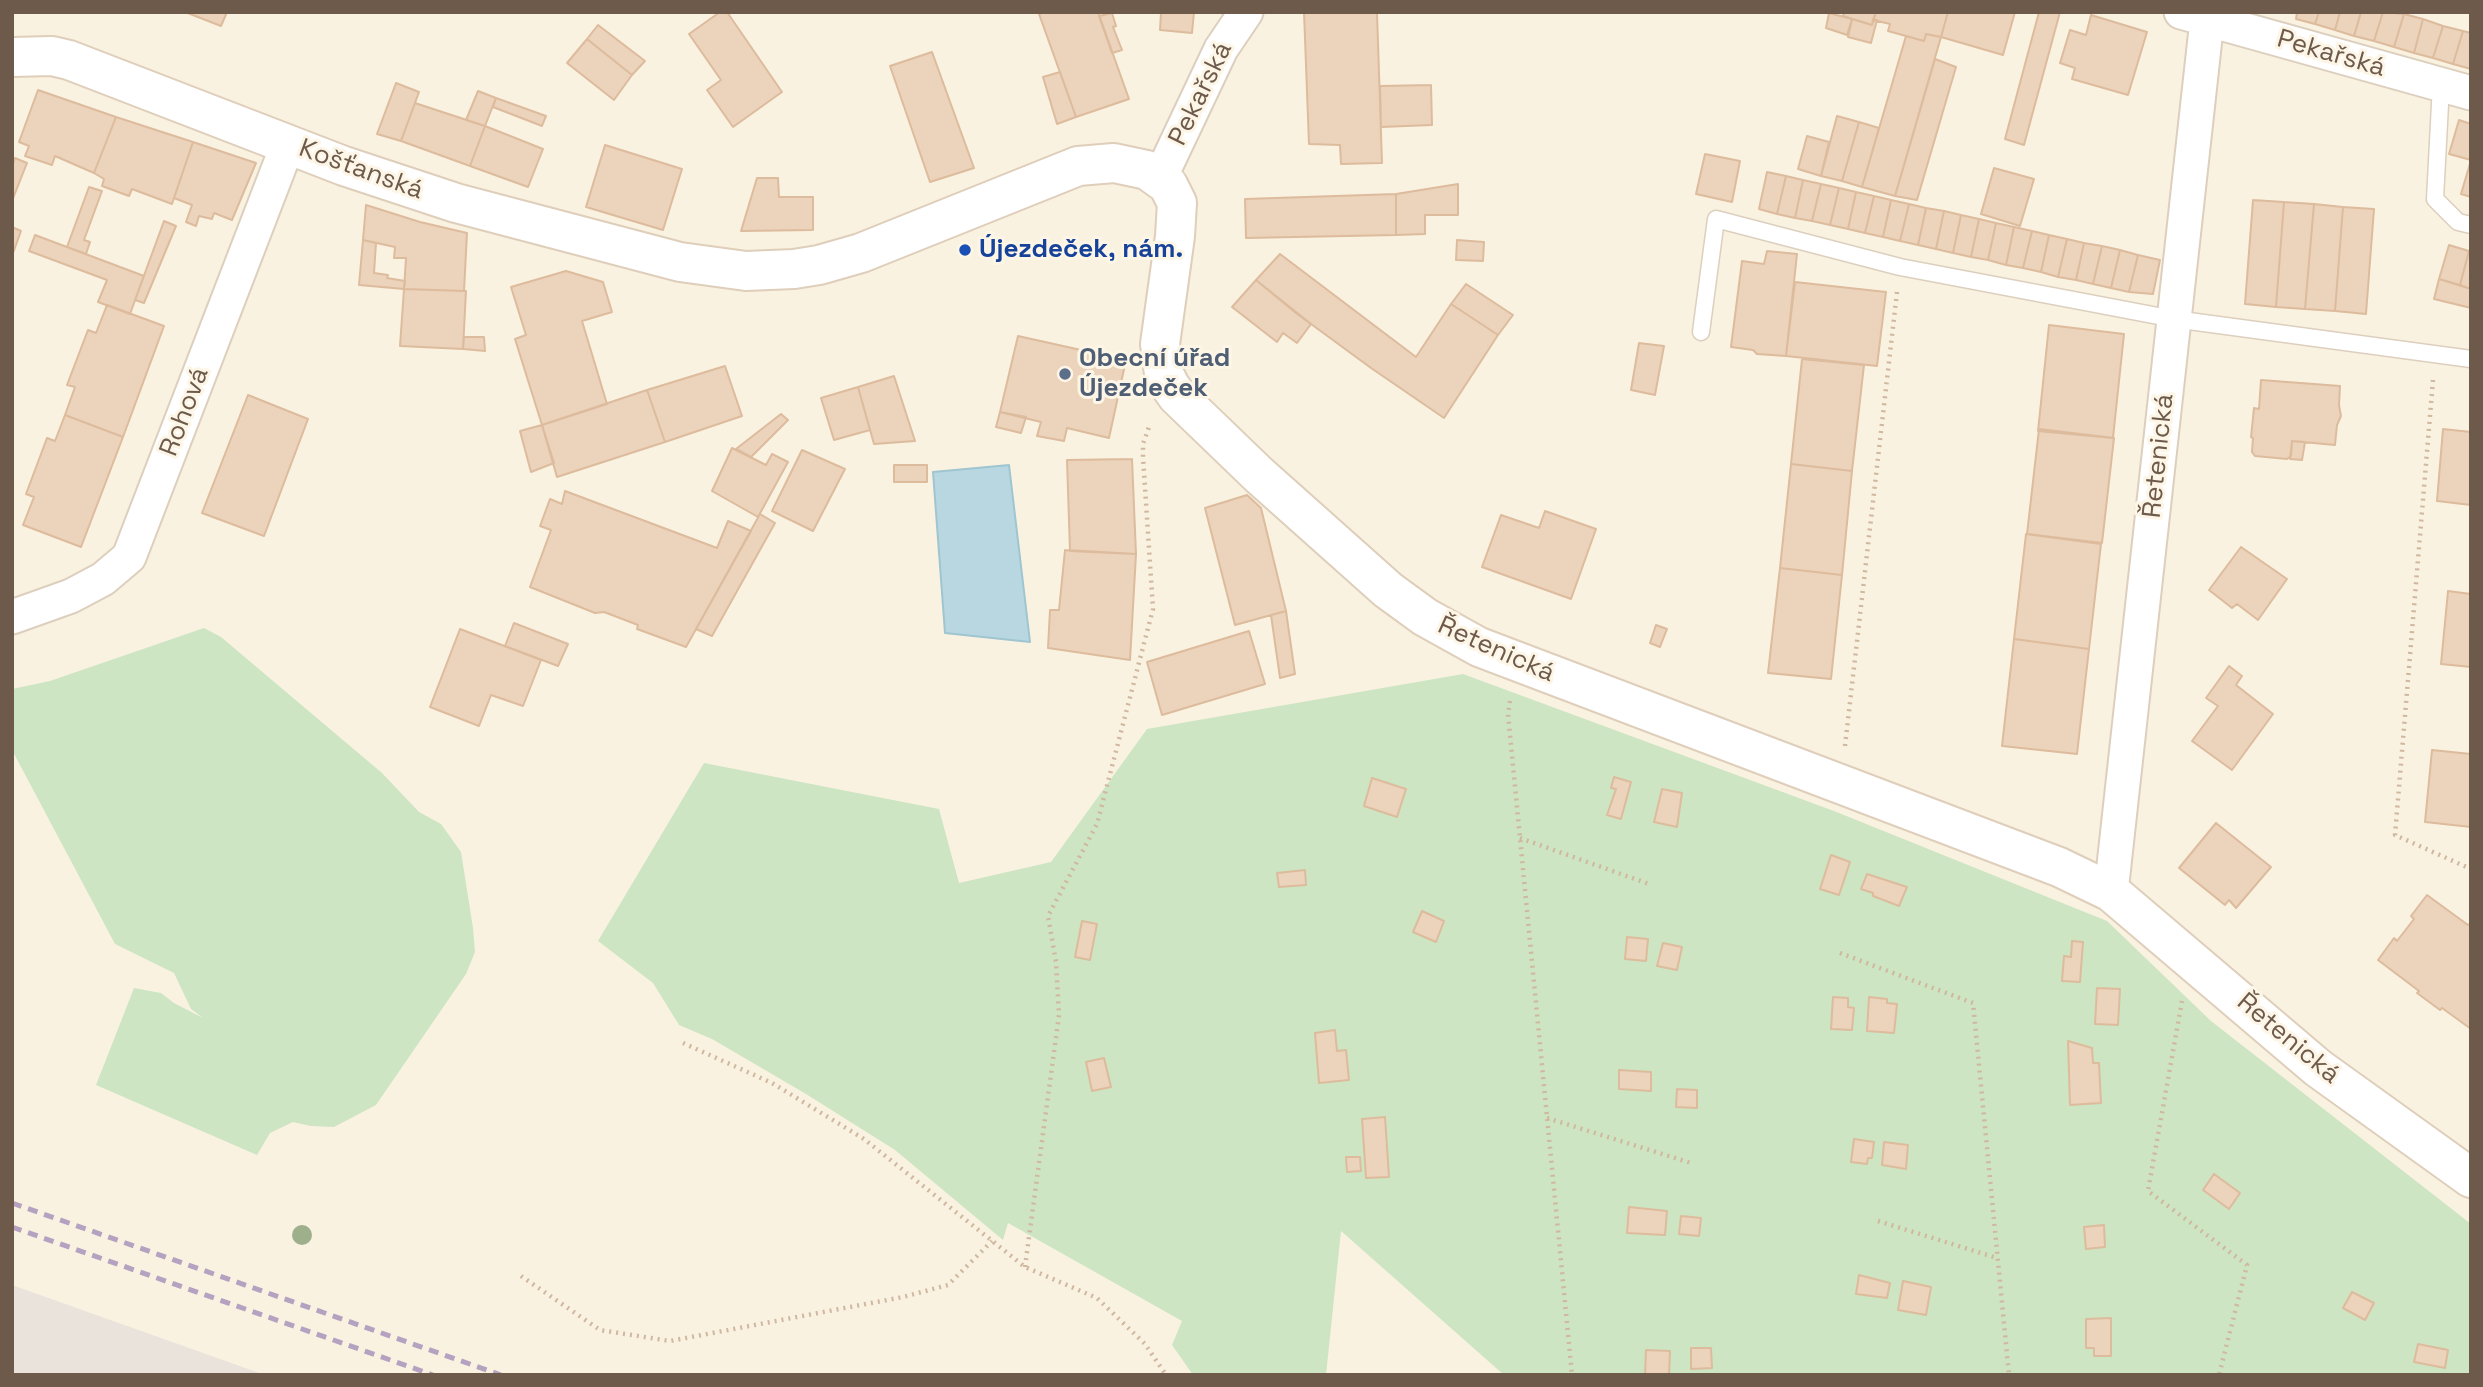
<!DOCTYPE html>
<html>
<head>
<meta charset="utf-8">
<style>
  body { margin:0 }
  #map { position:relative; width:2483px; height:1387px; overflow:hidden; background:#faf2e1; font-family:"Space Grotesk",sans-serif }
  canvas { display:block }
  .frame { position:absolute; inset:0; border:14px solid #6e5a4b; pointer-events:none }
</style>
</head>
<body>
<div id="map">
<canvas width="2483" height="1387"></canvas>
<div class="frame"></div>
</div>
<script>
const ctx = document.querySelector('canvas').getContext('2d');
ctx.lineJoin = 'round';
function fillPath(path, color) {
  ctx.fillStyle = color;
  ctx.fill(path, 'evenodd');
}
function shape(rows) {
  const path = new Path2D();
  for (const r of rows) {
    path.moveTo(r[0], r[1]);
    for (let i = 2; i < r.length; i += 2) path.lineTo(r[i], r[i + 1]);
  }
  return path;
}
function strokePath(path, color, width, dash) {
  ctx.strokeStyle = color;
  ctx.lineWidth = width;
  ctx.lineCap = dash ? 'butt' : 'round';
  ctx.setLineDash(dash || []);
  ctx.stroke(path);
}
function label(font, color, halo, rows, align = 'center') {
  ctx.font = font + ' "Space Grotesk",sans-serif';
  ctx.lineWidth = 6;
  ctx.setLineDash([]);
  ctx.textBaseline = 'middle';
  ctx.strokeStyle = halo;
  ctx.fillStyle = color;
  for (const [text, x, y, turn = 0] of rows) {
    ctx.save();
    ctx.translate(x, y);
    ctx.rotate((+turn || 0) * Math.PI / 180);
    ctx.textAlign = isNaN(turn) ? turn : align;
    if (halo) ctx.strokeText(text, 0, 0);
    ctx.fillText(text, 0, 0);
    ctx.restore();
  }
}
const industrial = shape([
  [12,1285,265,1375,12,1375]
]);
const green = shape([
  [204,628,221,637,382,773,419,812,441,824,461,852,473,928,475,952,466,974,376,1105,334,1127,311,1126,293,1122,270,1133,257,1155,96,1085,134,988,161,993,174,1003,203,1018,191,1009,174,973,115,944,12,750,12,689,50,681],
  [1463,674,1834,811,2107,921,2211,1021,2471,1224,2471,1375,1504,1375,1341,1231,1326,1375,1193,1375,1172,1345,1182,1321,1008,1223,1003,1240,895,1150,806,1094,712,1039,679,1025,653,983,598,941,704,763,939,809,959,883,1051,862,1147,729]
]);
const water = shape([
  [1009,465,1030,642,945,633,933,472,1009,465]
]);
const building = shape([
  [185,12,227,12,221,26,185,12],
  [720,12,727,12,782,92,733,127,707,90,721,80,689,34,720,12],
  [1045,12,1098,12,1129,99,1076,117,1039,14,1045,12],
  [1161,12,1194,12,1192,33,1160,30,1161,12],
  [1304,12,1377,12,1382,163,1341,164,1340,145,1309,144,1304,12],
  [1844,12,1876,12,1872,25,1843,16,1844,12],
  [1876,12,1948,12,1941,37,1926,34,1924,41,1888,31,1890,24,1873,20,1876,12],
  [1948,12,2015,12,2003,55,1941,37,1948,12],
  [2039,12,2060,12,2024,145,2005,139,2039,12],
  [2297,12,2319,12,2315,24,2296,19,2297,12],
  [2319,12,2340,12,2335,30,2315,24,2319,12],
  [2340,12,2361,12,2354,36,2335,30,2340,12],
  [2361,12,2383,12,2374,41,2354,36,2361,12],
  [2383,12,2404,14,2394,47,2374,41,2383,12],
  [1112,13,1116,26,1113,27,1122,50,1112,53,1099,16,1112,13],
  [1829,13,1852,19,1847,35,1826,28,1829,13],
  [2404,14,2423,19,2414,53,2394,47,2404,14],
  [2091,15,2147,32,2128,95,2072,79,2075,68,2060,63,2070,30,2086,35,2091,15],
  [1852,19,1872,25,1873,20,1877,20,1871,43,1848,37,1852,19],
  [2423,19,2443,26,2433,58,2414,53,2423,19],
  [598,25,645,61,632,75,587,39,598,25],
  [2443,26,2463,31,2453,64,2433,58,2443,26],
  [2463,31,2471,33,2471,69,2453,64,2463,31],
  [1926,34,1941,37,1895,196,1862,187,1906,36,1924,41,1926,34],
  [587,39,632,75,614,100,567,63,587,39],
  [932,52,974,168,930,182,890,66,932,52],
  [1935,59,1956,67,1917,200,1895,196,1935,59],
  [1060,72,1076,117,1057,124,1043,77,1060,72],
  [396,83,419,92,401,141,377,134,396,83],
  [1431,85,1432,125,1381,127,1380,86,1431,85],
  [38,90,116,117,94,173,55,156,52,165,25,156,29,146,19,142,38,90],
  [478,91,496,98,485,126,466,120,478,91],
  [496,98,546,116,542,126,493,107,496,98],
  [415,103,485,126,470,166,401,141,415,103],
  [1837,116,1859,122,1842,181,1821,176,1837,116],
  [116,117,193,142,172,204,132,189,129,196,102,186,104,179,94,173,116,117],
  [2459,120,2471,124,2471,160,2449,154,2459,120],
  [1859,122,1879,128,1862,187,1842,181,1859,122],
  [485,126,543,149,528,187,470,166,485,126],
  [1807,136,1829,142,1821,176,1798,169,1807,136],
  [193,142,256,163,232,220,214,213,212,219,199,216,196,226,186,222,192,205,174,198,193,142],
  [605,145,682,169,663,230,586,207,605,145],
  [1705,154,1740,161,1732,202,1696,194,1705,154],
  [15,158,27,163,12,201,12,166,15,158],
  [2471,160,2471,197,2461,194,2471,160],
  [1994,168,2034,179,2020,226,1981,214,1994,168],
  [1767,172,1786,176,1777,214,1759,209,1767,172],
  [1786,176,1803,180,1795,218,1777,214,1786,176],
  [757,178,778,178,779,197,813,197,813,230,741,231,757,178],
  [1803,180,1821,184,1812,221,1795,218,1803,180],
  [1458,184,1458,215,1425,215,1425,234,1396,235,1396,194,1458,184],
  [1821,184,1839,188,1830,225,1812,221,1821,184],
  [89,187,102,191,84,240,90,242,86,254,67,247,89,187],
  [1839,188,1856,192,1848,229,1830,225,1839,188],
  [1856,192,1874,196,1865,233,1848,229,1856,192],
  [1396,194,1396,235,1246,238,1245,199,1396,194],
  [1874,196,1891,200,1883,237,1865,233,1874,196],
  [1891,200,1909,204,1900,241,1883,237,1891,200],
  [2253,200,2284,202,2276,307,2245,304,2253,200],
  [2284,202,2314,204,2305,309,2276,307,2284,202],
  [1909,204,1926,208,1918,245,1900,241,1909,204],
  [2314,204,2343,207,2335,311,2305,309,2314,204],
  [366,205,420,222,467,233,464,291,404,289,406,258,394,258,395,247,363,240,366,205],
  [2343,207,2374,209,2366,314,2335,311,2343,207],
  [1926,208,1944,211,1936,249,1918,245,1926,208],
  [1944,211,1961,215,1953,253,1936,249,1944,211],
  [1961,215,1979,219,1971,257,1953,253,1961,215],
  [1979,219,1996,223,1988,260,1971,257,1979,219],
  [164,221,176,226,144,303,135,300,164,221],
  [1996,223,2014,227,2006,265,1988,260,1996,223],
  [12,227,21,231,12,256,12,227],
  [2014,227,2032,231,2023,268,2006,265,2014,227],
  [2032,231,2049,235,2041,272,2023,268,2032,231],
  [35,235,144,276,130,314,98,302,107,280,29,251,35,235],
  [2049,235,2067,239,2058,277,2041,272,2049,235],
  [2067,239,2084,243,2076,280,2058,277,2067,239],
  [363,240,376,243,374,273,388,275,387,278,405,281,404,289,359,285,363,240],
  [1457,240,1484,242,1483,261,1456,260,1457,240],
  [2084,243,2102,246,2093,284,2076,280,2084,243],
  [2449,245,2469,251,2460,285,2439,279,2449,245],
  [2102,246,2120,250,2111,288,2093,284,2102,246],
  [2120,250,2138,255,2129,292,2111,288,2120,250],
  [1767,251,1797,254,1786,356,1757,354,1753,350,1731,347,1742,261,1764,264,1767,251],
  [2469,251,2471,252,2471,289,2460,285,2469,251],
  [1280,254,1416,357,1451,304,1498,335,1444,418,1371,368,1296,313,1256,280,1280,254],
  [2138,255,2160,260,2153,294,2129,292,2138,255],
  [566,271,603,282,612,312,582,321,607,404,542,425,515,339,526,335,511,287,566,271],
  [2439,279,2471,289,2471,308,2434,299,2439,279],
  [1256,280,1311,324,1297,343,1283,333,1277,342,1232,307,1256,280],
  [1795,282,1886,292,1877,366,1786,356,1795,282],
  [1466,284,1513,315,1498,335,1451,304,1466,284],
  [404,289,466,291,463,349,400,346,404,289],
  [107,305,164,326,123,437,65,415,75,387,67,385,88,330,96,333,107,305],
  [2049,325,2124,334,2113,438,2038,431,2049,325],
  [1018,336,1126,360,1109,438,1067,428,1064,441,1037,436,1041,422,1000,412,1018,336],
  [464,337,484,337,485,351,463,349,464,337],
  [1639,343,1664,346,1655,395,1631,390,1639,343],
  [1802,359,1864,365,1852,471,1791,464,1802,359],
  [725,366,742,416,665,442,647,390,725,366],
  [894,376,915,441,874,444,858,387,894,376],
  [2261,380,2340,386,2339,405,2341,416,2337,425,2335,445,2292,441,2291,456,2287,459,2255,456,2252,452,2253,438,2251,437,2254,408,2259,409,2261,380],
  [858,387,870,430,834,440,821,398,858,387],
  [647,390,665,442,557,477,542,425,647,390],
  [248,395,308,419,264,536,202,513,248,395],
  [1000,412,1026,417,1021,433,996,427,1000,412],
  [781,414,788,420,751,457,736,449,781,414],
  [65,415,123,437,81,547,23,525,34,497,26,494,47,438,55,441,65,415],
  [542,425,554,463,531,472,520,431,542,425],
  [2039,429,2114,438,2102,543,2027,534,2039,429],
  [2443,429,2471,432,2471,505,2437,501,2443,429],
  [2292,441,2305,442,2302,460,2290,459,2292,441],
  [732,448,766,465,772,454,788,462,758,517,712,491,732,448],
  [802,450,845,469,813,531,772,511,802,450],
  [1132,459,1136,554,1070,551,1067,460,1132,459],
  [1791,464,1852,471,1842,575,1780,568,1791,464],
  [894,465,927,465,927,482,894,482,894,465],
  [565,491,717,548,728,521,751,531,686,647,637,629,638,625,604,612,595,613,530,587,551,530,540,526,550,499,562,504,565,491],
  [1247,495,1261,508,1286,611,1235,625,1205,508,1247,495],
  [1545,511,1596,529,1571,599,1482,567,1501,515,1539,528,1545,511],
  [760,514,775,523,712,636,696,629,760,514],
  [2026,534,2101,544,2089,649,2014,639,2026,534],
  [2241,547,2287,579,2258,620,2237,604,2232,608,2209,590,2241,547],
  [1065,550,1136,554,1130,660,1048,648,1050,610,1059,610,1065,550],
  [1780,568,1842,575,1831,679,1768,673,1780,568],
  [2448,591,2471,594,2471,667,2441,664,2448,591],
  [1286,611,1295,674,1280,678,1271,615,1286,611],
  [514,623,568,644,558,666,505,646,514,623],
  [1656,625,1667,629,1660,647,1650,643,1656,625],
  [460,629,541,660,523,706,491,695,479,726,430,707,460,629],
  [1249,631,1265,684,1162,715,1147,662,1249,631],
  [2014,639,2089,649,2077,754,2002,746,2014,639],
  [2229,666,2242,676,2236,685,2273,714,2232,770,2192,741,2218,706,2206,698,2229,666],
  [2432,750,2471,754,2471,827,2425,822,2432,750],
  [1614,777,1631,782,1621,819,1607,815,1616,789,1611,788,1614,777],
  [1372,778,1406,789,1397,817,1364,806,1372,778],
  [1662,789,1682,793,1677,827,1654,822,1662,789],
  [2216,823,2271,867,2236,908,2229,900,2225,905,2179,868,2216,823],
  [1831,855,1850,862,1839,895,1820,889,1831,855],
  [1305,870,1306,885,1279,887,1277,873,1305,870],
  [1867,874,1907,887,1899,906,1873,896,1873,893,1861,889,1867,874],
  [2427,895,2468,925,2471,923,2471,1029,2442,1008,2440,1010,2417,993,2419,991,2378,960,2394,938,2397,941,2414,919,2411,916,2427,895],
  [1422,911,1444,921,1436,942,1413,932,1422,911],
  [1082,921,1097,924,1090,960,1075,957,1082,921],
  [1627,937,1648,939,1646,961,1625,959,1627,937],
  [2072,941,2083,942,2080,982,2062,981,2064,956,2071,957,2072,941],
  [1663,943,1682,947,1677,970,1657,966,1663,943],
  [2097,988,2120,989,2118,1025,2095,1024,2097,988],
  [1833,997,1848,998,1848,1007,1854,1008,1852,1030,1831,1029,1833,997],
  [1869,997,1887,999,1887,1003,1897,1004,1894,1033,1867,1031,1869,997],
  [1335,1030,1337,1051,1346,1050,1349,1080,1319,1083,1315,1033,1335,1030],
  [2068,1041,2092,1048,2093,1063,2099,1063,2101,1103,2070,1105,2068,1041],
  [1104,1058,1111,1087,1092,1091,1086,1062,1104,1058],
  [1619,1070,1651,1072,1651,1091,1619,1089,1619,1070],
  [1677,1089,1697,1090,1697,1108,1676,1107,1677,1089],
  [1385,1117,1389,1177,1366,1178,1362,1119,1385,1117],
  [1854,1139,1874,1142,1872,1158,1868,1158,1867,1164,1851,1162,1854,1139],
  [1884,1142,1908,1145,1906,1169,1882,1165,1884,1142],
  [1346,1157,1360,1157,1361,1171,1347,1172,1346,1157],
  [2214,1174,2240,1193,2229,1209,2203,1190,2214,1174],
  [1629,1207,1667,1211,1665,1235,1627,1233,1629,1207],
  [1681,1216,1701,1218,1699,1236,1679,1234,1681,1216],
  [2104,1225,2105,1247,2086,1249,2084,1227,2104,1225],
  [1859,1275,1890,1283,1887,1298,1856,1294,1859,1275],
  [1903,1281,1931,1287,1926,1315,1898,1310,1903,1281],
  [2352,1292,2374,1303,2365,1320,2343,1308,2352,1292],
  [2111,1318,2111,1356,2094,1356,2094,1348,2086,1348,2086,1319,2111,1318],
  [2418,1344,2448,1350,2445,1368,2414,1362,2418,1344],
  [1691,1348,1711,1348,1712,1368,1691,1369,1691,1348],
  [1646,1350,1670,1351,1669,1375,1645,1375,1646,1350]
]);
const path = shape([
  [2433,380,2395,835,2471,869],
  [1510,701,1508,714,1572,1375],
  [1845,746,1897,292],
  [1520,838,1649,884],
  [1840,953,1973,1003,2009,1375],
  [2182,1001,2148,1191,2247,1265,2219,1375],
  [683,1043,772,1083,864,1139,1025,1267,1097,1298,1145,1344,1166,1375],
  [1547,1118,1691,1163],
  [1878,1221,1997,1258],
  [1025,1267,1059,1015,1056,962,1048,916,1097,824,1153,609,1143,457,1143,444,1150,424],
  [521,1276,600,1330,670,1341,903,1297,948,1285,992,1241]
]);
const lane = shape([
  [2441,85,2435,199,2458,222,2471,225],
  [1701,332,1716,219,1900,267,2174,319,2471,359]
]);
const street = shape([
  [2181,12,2471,93],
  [1160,178,1221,49,1246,12],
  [12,617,71,596,103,579,129,557,288,144],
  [2111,892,2207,20]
]);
const secondary = shape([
  [12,57,52,56,69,60,344,166,456,203,680,262,746,271,794,269,819,265,861,253,1078,166,1114,163,1147,170,1168,185,1177,203,1175,236,1160,344,1164,374,1170,386,1177,396,1259,475,1388,590,1425,617,1479,647,2059,867,2111,892,2318,1068,2471,1178]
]);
const rail = shape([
  [12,1203,501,1375],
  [12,1227,433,1375]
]);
const trees = [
  [302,1235]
];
const markers = [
  [965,250,7,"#1a4fb4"],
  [1065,374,7,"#5c6f8a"]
];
const streetNames = [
  ["Pekařská",2331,54,16],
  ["Pekařská",1201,94,-64],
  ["Košťanská",361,170,20],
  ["Rohová",185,412,-69],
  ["Řetenická",2159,456,-84],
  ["Řetenická",1496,650,24],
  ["Řetenická",2288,1039,40]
];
const transitNames = [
  ["Újezdeček, nám.",979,250]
];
const serviceNames = [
  ["Obecní úřad",1079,359],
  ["Újezdeček",1079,389]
];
fillPath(industrial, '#e9e3dc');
fillPath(green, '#cde5c2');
fillPath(water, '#b8d7e1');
strokePath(water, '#9fc5d1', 2);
fillPath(building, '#ecd3bb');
strokePath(building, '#ddbb9d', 2);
strokePath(lane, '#ddcfbe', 19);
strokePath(street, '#ddcfbe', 37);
strokePath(secondary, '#deceba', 42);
strokePath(path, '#d0b79f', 4.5, [2, 5]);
strokePath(lane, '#fff', 16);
strokePath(street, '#fff', 33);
strokePath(secondary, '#fff', 38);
strokePath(rail, '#b5a2c1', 5, [10, 7]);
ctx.fillStyle = '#9eaf8c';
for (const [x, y] of trees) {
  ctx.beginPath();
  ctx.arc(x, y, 10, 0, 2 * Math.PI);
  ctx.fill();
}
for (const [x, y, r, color] of markers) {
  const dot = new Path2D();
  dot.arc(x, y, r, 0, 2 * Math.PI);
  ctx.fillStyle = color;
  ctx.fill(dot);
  strokePath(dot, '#fdf6e7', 2.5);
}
label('26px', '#6e5a4b', '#fdf6e7', streetNames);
label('bold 26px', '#164399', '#fdf6e7', transitNames, 'left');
label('bold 26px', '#4e5e75', '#fdf6e7', serviceNames, 'left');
</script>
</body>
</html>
